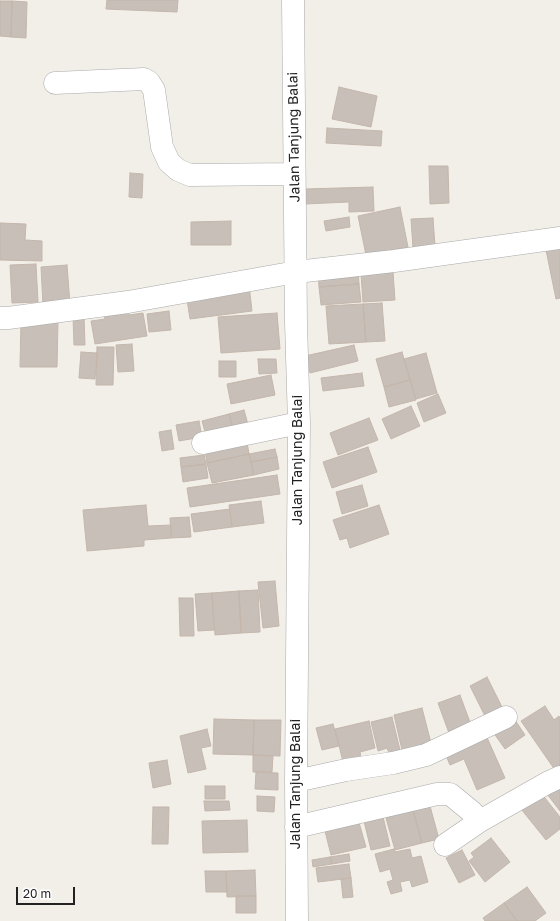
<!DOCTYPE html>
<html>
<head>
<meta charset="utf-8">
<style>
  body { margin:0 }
  #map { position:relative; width:560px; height:921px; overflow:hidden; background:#f2efe9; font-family:"Golos Text",sans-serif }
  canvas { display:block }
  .scale { position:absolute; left:16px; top:887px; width:59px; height:18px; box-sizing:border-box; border:2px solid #222; border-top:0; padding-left:5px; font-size:12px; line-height:14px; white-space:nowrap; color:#222; -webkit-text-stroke:3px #fff; paint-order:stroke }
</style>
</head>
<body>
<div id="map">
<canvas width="560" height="921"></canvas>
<div class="scale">20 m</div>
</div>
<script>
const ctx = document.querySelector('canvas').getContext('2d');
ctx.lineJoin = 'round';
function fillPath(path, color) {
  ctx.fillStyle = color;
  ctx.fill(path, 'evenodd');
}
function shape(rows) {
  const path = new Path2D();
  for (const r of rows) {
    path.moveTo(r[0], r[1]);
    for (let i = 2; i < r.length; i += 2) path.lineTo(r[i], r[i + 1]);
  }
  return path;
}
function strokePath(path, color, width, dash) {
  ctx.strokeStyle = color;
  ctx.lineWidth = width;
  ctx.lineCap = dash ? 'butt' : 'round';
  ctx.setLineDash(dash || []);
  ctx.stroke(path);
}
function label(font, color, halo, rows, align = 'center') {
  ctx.font = font + ' "Golos Text",sans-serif';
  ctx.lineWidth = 3;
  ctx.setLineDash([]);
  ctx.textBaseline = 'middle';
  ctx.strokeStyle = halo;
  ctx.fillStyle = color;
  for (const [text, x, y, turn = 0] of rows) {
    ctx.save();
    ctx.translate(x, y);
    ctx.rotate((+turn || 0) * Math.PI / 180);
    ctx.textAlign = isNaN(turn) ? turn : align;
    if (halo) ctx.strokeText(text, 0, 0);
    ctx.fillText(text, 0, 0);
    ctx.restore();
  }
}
const building = shape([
  [107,0,178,0,177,12,106,9,107,0],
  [0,1,12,1,11,37,0,36,0,1],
  [12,1,27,2,26,38,11,37,12,1],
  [339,87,377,96,371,127,332,119,339,87],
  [327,128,382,131,381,146,326,143,327,128],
  [429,166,448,166,449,203,430,204,429,166],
  [130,173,143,174,142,198,129,197,130,173],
  [373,187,374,211,349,212,349,202,305,204,305,189,373,187],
  [400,207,408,247,366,255,358,216,400,207],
  [349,217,350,227,326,231,324,221,349,217],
  [433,218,435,246,413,248,411,219,433,218],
  [231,221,231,245,191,245,191,222,231,221],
  [0,223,26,224,25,240,42,241,42,261,0,260,0,223],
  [560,242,560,298,556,299,545,245,560,242],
  [36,264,38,302,12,303,10,265,36,264],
  [67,265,70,304,43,305,41,267,67,265],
  [358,269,359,284,319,287,318,272,358,269],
  [393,272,395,300,363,302,361,274,393,272],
  [359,284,361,302,321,305,319,287,359,284],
  [249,285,252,311,190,319,186,293,249,285],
  [382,303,385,341,366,342,363,304,382,303],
  [363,304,366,342,329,344,326,306,363,304],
  [128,310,129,315,143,313,147,336,95,344,91,321,105,319,104,314,128,310],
  [169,311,171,330,149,332,147,314,169,311],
  [277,313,280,349,221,353,218,317,277,313],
  [73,317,84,317,85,345,74,345,73,317],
  [21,320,58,321,57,367,20,367,21,320],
  [132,344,134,371,118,372,116,345,132,344],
  [354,345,358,361,310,373,305,356,354,345],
  [97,347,114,347,113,385,96,385,97,347],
  [81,352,97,353,95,379,79,378,81,352],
  [402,352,410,380,384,387,376,359,402,352],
  [426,353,437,393,416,399,404,359,426,353],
  [258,359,276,359,277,373,259,374,258,359],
  [219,361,236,361,236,377,219,377,219,361],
  [362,373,364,386,323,391,321,378,362,373],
  [271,375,275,395,231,404,227,384,271,375],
  [410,380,416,400,389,407,384,387,410,380],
  [438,394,446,413,424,422,417,403,438,394],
  [411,406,420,426,391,439,382,419,411,406],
  [244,410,249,428,234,432,229,414,244,410],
  [229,414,234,432,207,439,202,421,229,414],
  [369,418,378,440,338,455,330,433,369,418],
  [199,421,202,437,179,441,176,425,199,421],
  [171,430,174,449,162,451,159,432,171,430],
  [247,442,249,454,207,463,205,451,247,442],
  [368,447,377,472,332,488,323,462,368,447],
  [275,449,277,457,251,462,249,454,275,449],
  [249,454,254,475,212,483,207,463,249,454],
  [204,455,206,464,181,467,180,458,204,455],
  [277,457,279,469,254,475,251,462,277,457],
  [206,464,208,478,183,482,181,467,206,464],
  [277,475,280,494,190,507,187,488,277,475],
  [362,485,368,506,342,514,336,492,362,485],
  [261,501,264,523,232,527,229,505,261,501],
  [146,505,148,526,171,525,171,538,144,540,144,546,87,551,83,510,146,505],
  [379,505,389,534,350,548,347,538,340,540,333,520,379,505],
  [230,509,232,527,194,532,191,514,230,509],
  [189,517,191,537,171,538,170,518,189,517],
  [275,581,279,626,263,628,258,582,275,581],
  [258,590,260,632,241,633,239,591,258,590],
  [239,591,241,633,215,635,212,593,239,591],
  [212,593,214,630,198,631,195,594,212,593],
  [179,598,193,598,194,636,180,636,179,598],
  [487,677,503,709,486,718,470,686,487,677],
  [460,695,471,725,449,733,438,703,460,695],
  [545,706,554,720,559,716,560,718,560,766,555,770,521,721,545,706],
  [422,708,431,743,402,750,394,715,422,708],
  [392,717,400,750,389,753,387,748,378,751,371,722,392,717],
  [513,717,525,735,505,749,493,732,513,717],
  [214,719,254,720,253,755,213,754,214,719],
  [254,720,281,720,280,756,253,755,254,720],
  [369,721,375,748,360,752,361,758,343,762,335,729,369,721],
  [333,724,339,746,322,750,316,728,333,724],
  [207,729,211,746,201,748,206,769,188,773,180,736,207,729],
  [485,733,505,778,477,790,464,759,450,765,444,751,485,733],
  [253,755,273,756,272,772,253,772,253,755],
  [167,760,171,784,153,788,149,763,167,760],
  [256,772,278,773,278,790,255,789,256,772],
  [560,778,560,811,544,790,560,778],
  [205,786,225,786,225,799,205,799,205,786],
  [541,793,560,817,560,829,546,840,521,809,541,793],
  [257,796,275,797,274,812,257,811,257,796],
  [204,801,229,801,230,810,205,811,204,801],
  [430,806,439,839,422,843,413,810,430,806],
  [153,807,169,807,168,844,152,844,153,807],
  [413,810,422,843,395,850,386,818,413,810],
  [383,817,390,846,371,850,364,821,383,817],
  [358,819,366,847,331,855,324,827,358,819],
  [247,820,248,852,203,853,202,821,247,820],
  [491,838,510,862,485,882,469,861,474,857,471,853,491,838],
  [394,849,395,852,410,849,412,858,421,856,428,882,412,887,410,880,400,882,402,891,391,894,387,882,393,880,390,869,380,872,375,854,394,849],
  [462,850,475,875,459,883,446,858,462,850],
  [349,854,350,861,332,864,330,857,349,854],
  [330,857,332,864,313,867,312,860,330,857],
  [349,864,351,878,318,882,316,868,349,864],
  [255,870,256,896,227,897,226,871,255,870],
  [205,871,226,871,227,892,206,892,205,871],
  [351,878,353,897,343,898,341,879,351,878],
  [527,887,546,913,535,921,517,921,504,903,527,887],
  [236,896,256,896,256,913,236,913,236,896],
  [504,903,517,921,485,921,483,918,504,903]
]);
const minor = shape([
  [293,0,296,323,299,423,296,781,297,921],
  [55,83,144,79,149,82,154,90,162,147,169,162,178,170,190,175,294,174],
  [0,318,8,318,128,302,296,272,394,261,560,238],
  [203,443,299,423],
  [296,781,346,770,393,763,426,755,506,717],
  [296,827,437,794,450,794,472,812,480,821,547,783,560,777],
  [445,845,480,821]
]);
const streetNames = [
  ["Jalan Tanjung Balai",294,137,-91],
  ["Jalan Tanjung Balai",298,460,-90],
  ["Jalan Tanjung Balai",296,784,-90]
];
fillPath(building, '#c7bfb8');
strokePath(building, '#c4b6ab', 1);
strokePath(minor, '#a9a9a9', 23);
strokePath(minor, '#fff', 22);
label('14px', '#222', '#fff', streetNames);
</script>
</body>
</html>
